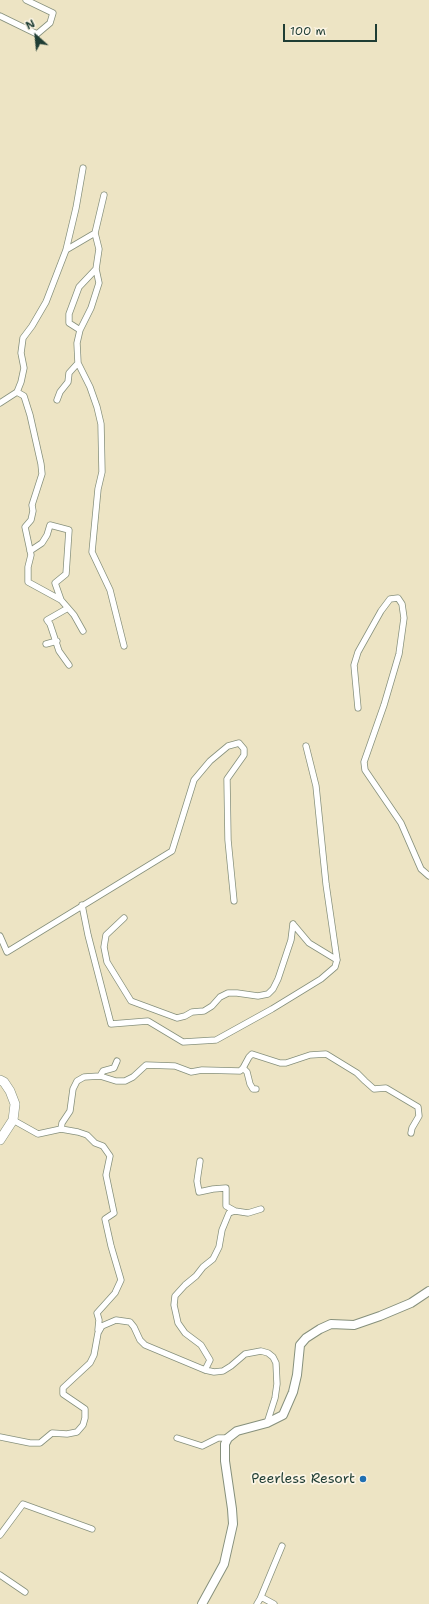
<!DOCTYPE html>
<html>
<head>
<meta charset="utf-8">
<style>
  body { margin:0 }
  #map { position:relative; width:429px; height:1604px; overflow:hidden; background:#ede4c4; font-family:"Shantell Sans",sans-serif }
  canvas { display:block }
  .north { position:absolute; left:16px; top:16px; width:40px; height:40px; -webkit-text-stroke:3px #fcf5e5; paint-order:stroke; rotate:333deg; font-size:11px; font-weight:700; line-height:16px; text-align:center; color:#1f3d34 }
  .north::after { content:''; display:block; margin:auto; width:14px; height:18px; background:#1f3d34; clip-path:polygon(50% 0,100% 100%,50% 72%,0 100%) }
  .scale { position:absolute; left:283px; top:24px; width:94px; height:18px; box-sizing:border-box; border:2px solid #1f3d34; border-top:0; padding-left:5px; font-size:12px; line-height:14px; white-space:nowrap; color:#1f3d34; -webkit-text-stroke:3px #fcf5e5; paint-order:stroke }
</style>
</head>
<body>
<div id="map">
<canvas width="429" height="1604"></canvas>
<div class="north">N</div>
<div class="scale">100 m</div>
</div>
<script>
const ctx = document.querySelector('canvas').getContext('2d');
ctx.lineJoin = 'round';
function shape(rows) {
  const path = new Path2D();
  for (const r of rows) {
    path.moveTo(r[0], r[1]);
    for (let i = 2; i < r.length; i += 2) path.lineTo(r[i], r[i + 1]);
  }
  return path;
}
function strokePath(path, color, width, dash) {
  ctx.strokeStyle = color;
  ctx.lineWidth = width;
  ctx.lineCap = dash ? 'butt' : 'round';
  ctx.setLineDash(dash || []);
  ctx.stroke(path);
}
function label(font, color, halo, rows, align = 'center') {
  ctx.font = font + ' "Shantell Sans",sans-serif';
  ctx.lineWidth = 3.5;
  ctx.setLineDash([]);
  ctx.textBaseline = 'middle';
  ctx.strokeStyle = halo;
  ctx.fillStyle = color;
  for (const [text, x, y, turn = 0] of rows) {
    ctx.save();
    ctx.translate(x, y);
    ctx.rotate((+turn || 0) * Math.PI / 180);
    ctx.textAlign = isNaN(turn) ? turn : align;
    if (halo) ctx.strokeText(text, 0, 0);
    ctx.fillText(text, 0, 0);
    ctx.restore();
  }
}
const minor = shape([
  [0,16,37,34,50,23,53,13,26,0],
  [95,233,104,195],
  [66,250,95,233,99,249,96,269,99,283,91,308,80,330,77,343,78,363,90,387,97,407,101,424,102,472,98,489,92,552,110,590,124,646],
  [80,330,69,323,69,314,79,287,96,269],
  [17,392,24,396,30,415,41,464,42,474,32,505,33,511,31,520,25,527,31,555,28,567,28,582,61,600,74,615,83,631],
  [57,400,60,392,68,382,69,373,78,363],
  [0,403,17,392,21,382,24,368,21,353,23,338,32,326,46,302,66,250,76,208,83,168],
  [30,551,42,543,47,535,50,525,69,530,66,574,55,583,61,600],
  [68,608,47,620,50,624,59,651,69,665],
  [46,644,57,641],
  [358,708,354,665,358,652,381,611,390,599,398,598,402,604,404,618,399,654,384,705,364,762,365,770,401,823,421,869,429,876],
  [82,905,88,935,111,1024,148,1021,183,1042,216,1040,272,1009,321,979,335,967,337,960,326,884,316,786,306,746],
  [124,918,106,935,104,947,107,962,131,1001,177,1018,185,1016,192,1012,204,1011,212,1006,220,997,228,993,237,993,258,996,268,994,273,989,278,979,291,940,293,924],
  [293,924,309,943,337,960],
  [0,936,7,952,172,851,194,780,210,761,228,746,239,743,244,749,244,755,227,779,228,840,234,901],
  [243,1068,247,1072,250,1084,253,1089,256,1089],
  [100,1076,116,1081,125,1081,133,1077,146,1065,175,1066,191,1072,202,1070,240,1071,243,1068,249,1057,252,1054,280,1063,286,1063,310,1055,326,1054,357,1073,365,1081,374,1089,386,1088,418,1107,419,1116,412,1128,411,1133],
  [13,1120,38,1134,61,1129,78,1132,87,1135,95,1143,103,1146,110,1156,106,1175,114,1213,105,1219,111,1246,121,1280,115,1293,97,1313,99,1320,98,1330],
  [61,1129,62,1123,70,1111,73,1089,77,1081,84,1077,100,1076,103,1071,114,1068,117,1061],
  [200,1161,197,1181,199,1192,213,1189,226,1188,226,1206,235,1211],
  [205,1370,210,1360,201,1345,185,1333,178,1323,174,1305,175,1296,185,1285,196,1276,203,1267,213,1259,219,1247,222,1230,229,1213,235,1211,248,1213,261,1209],
  [0,1437,30,1443,40,1443,52,1433,67,1434,77,1432,83,1425,85,1418,85,1409,63,1394,63,1388,90,1363,94,1355,98,1333,102,1326,116,1320,130,1322,134,1327,140,1340,145,1345,205,1370,214,1372,223,1371,231,1366,245,1354,261,1351,268,1353,273,1357,276,1363,277,1384,275,1398,267,1423],
  [177,1438,202,1446,218,1438,228,1438],
  [0,1535,23,1504,92,1529],
  [0,1575,25,1592],
  [260,1599,282,1546],
  [257,1604,260,1599,263,1598,274,1604]
]);
const secondary = shape([
  [202,1604,224,1564,233,1524,232,1509,225,1461,225,1444,228,1438,237,1431,267,1423,283,1415,293,1392,297,1375,300,1345,306,1338,320,1329,331,1324,354,1325,380,1316,411,1303,429,1291]
]);
const primary = shape([
  [0,1080,4,1082,10,1091,15,1104,13,1120,0,1140]
]);
const markers = [
  [363,1479,4,"#1f6fb2"]
];
const poiNames = [
  ["Peerless Resort",355,1479]
];
strokePath(minor, '#86907c', 7);
strokePath(secondary, '#86907c', 10);
strokePath(primary, '#86907c', 10);
strokePath(minor, '#fff', 5.5);
strokePath(secondary, '#fff', 8);
strokePath(primary, '#fff', 9);
for (const [x, y, r, color] of markers) {
  const dot = new Path2D();
  dot.arc(x, y, r, 0, 2 * Math.PI);
  ctx.fillStyle = color;
  ctx.fill(dot);
  strokePath(dot, '#fcf5e5', 1.5);
}
label('14px', '#1f3d34', '#fcf5e5', poiNames, 'right');
</script>
</body>
</html>
